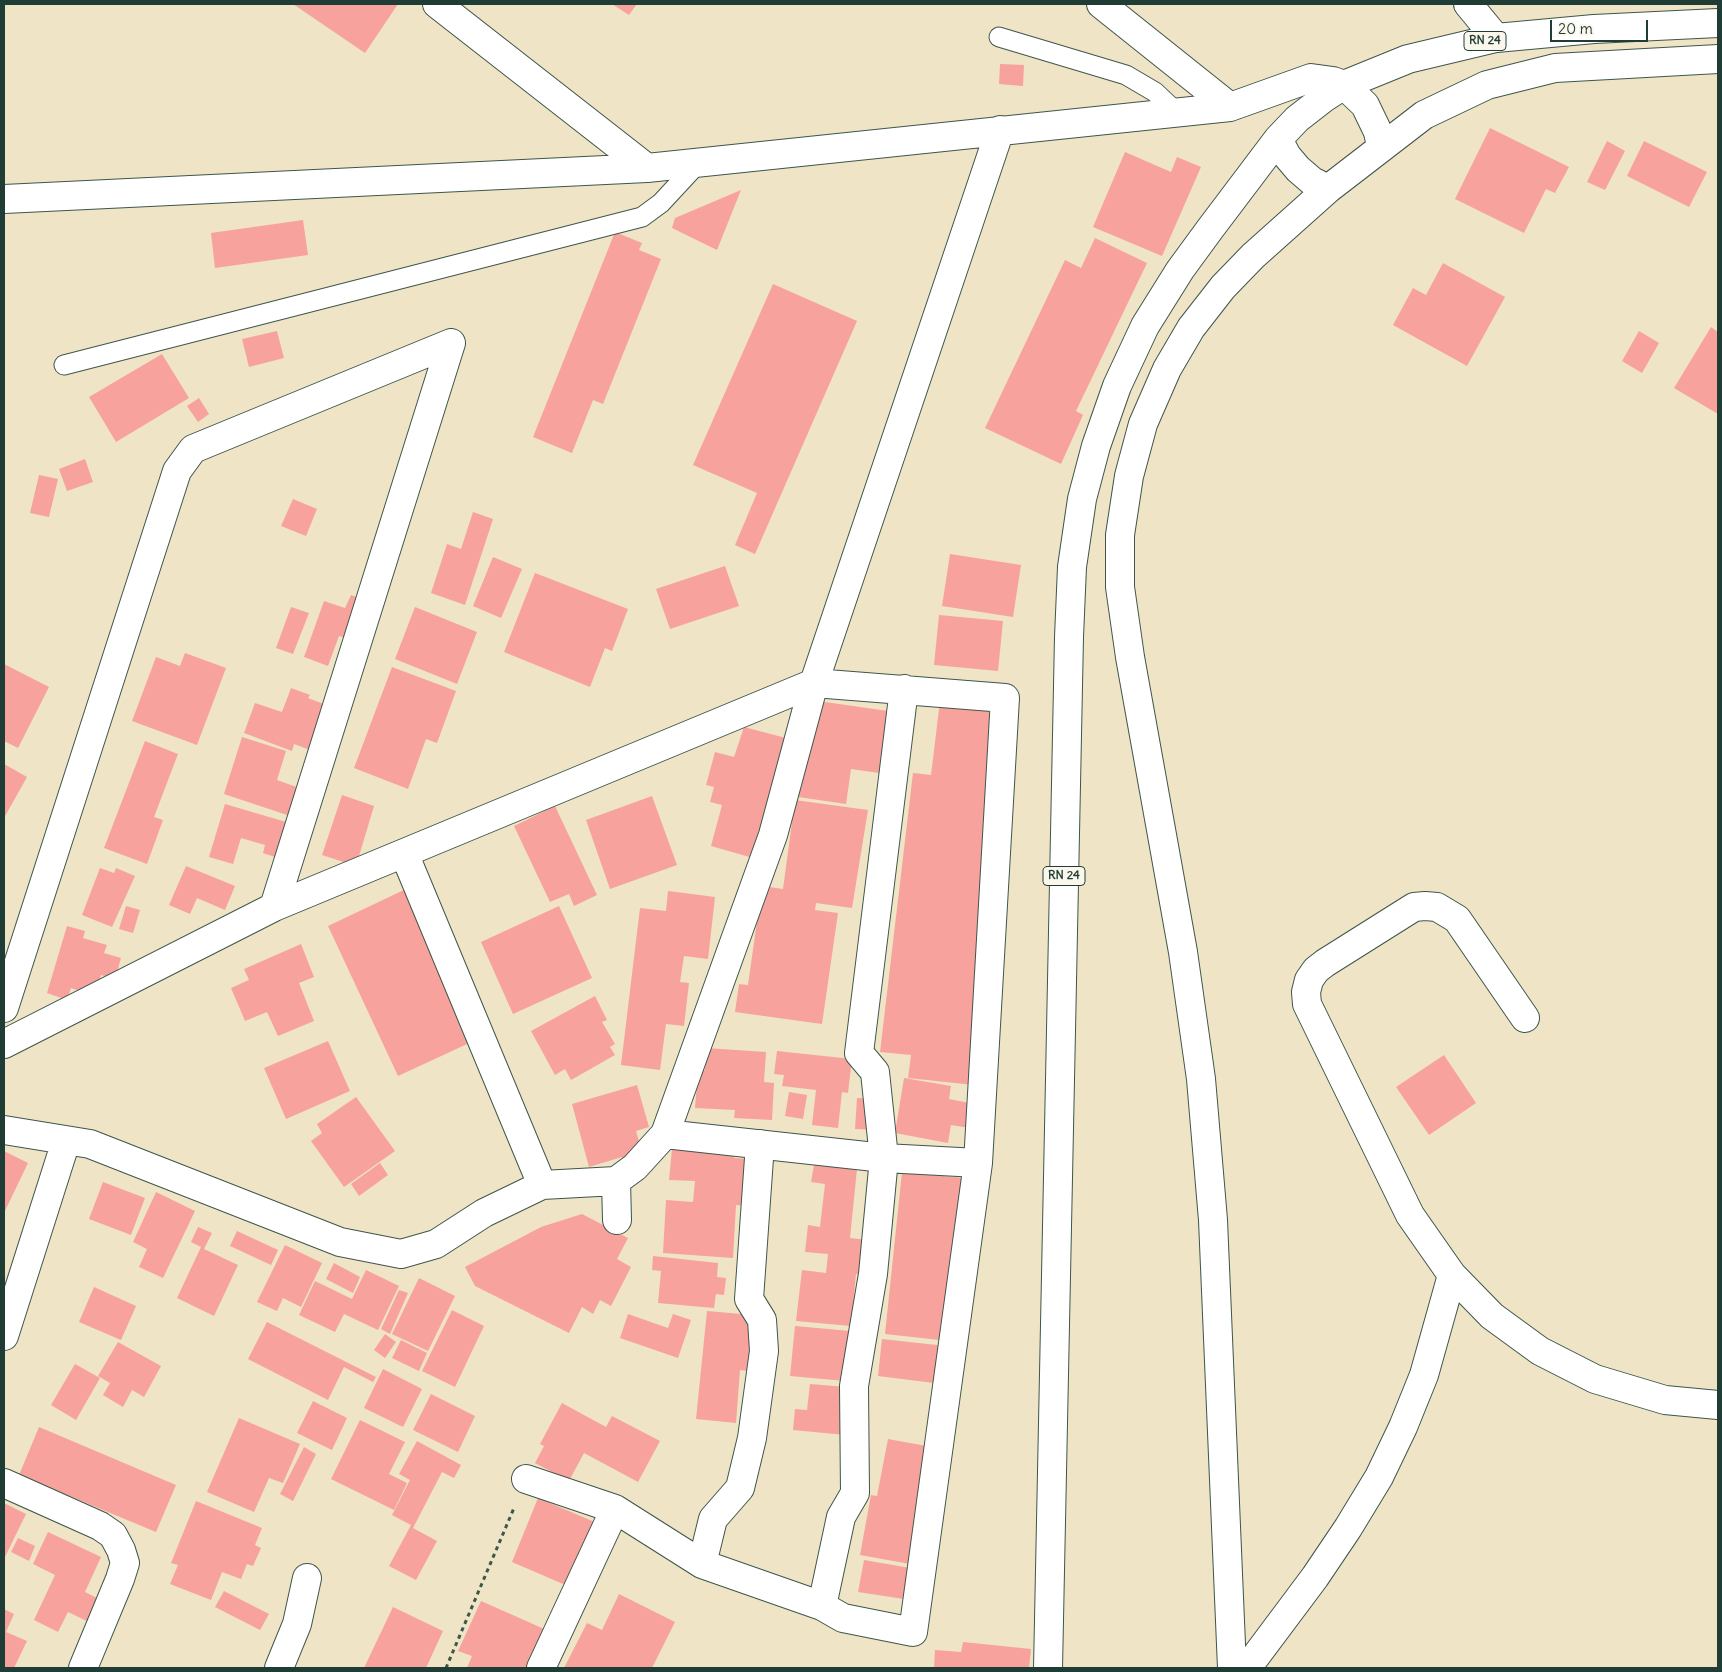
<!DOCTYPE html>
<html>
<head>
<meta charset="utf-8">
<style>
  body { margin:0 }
  #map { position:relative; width:1722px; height:1672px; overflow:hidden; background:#efe4c6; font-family:Delius,sans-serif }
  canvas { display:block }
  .frame { position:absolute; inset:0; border:5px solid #1f3d34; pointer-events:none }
  .scale { position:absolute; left:1550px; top:20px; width:98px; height:22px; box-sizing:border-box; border:2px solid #1f3d34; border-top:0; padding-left:6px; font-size:15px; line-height:18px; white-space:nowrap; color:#1f3d34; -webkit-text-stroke:4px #fbf7ec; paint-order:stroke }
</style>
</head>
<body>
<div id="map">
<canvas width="1722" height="1672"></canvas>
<div class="frame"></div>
<div class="scale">20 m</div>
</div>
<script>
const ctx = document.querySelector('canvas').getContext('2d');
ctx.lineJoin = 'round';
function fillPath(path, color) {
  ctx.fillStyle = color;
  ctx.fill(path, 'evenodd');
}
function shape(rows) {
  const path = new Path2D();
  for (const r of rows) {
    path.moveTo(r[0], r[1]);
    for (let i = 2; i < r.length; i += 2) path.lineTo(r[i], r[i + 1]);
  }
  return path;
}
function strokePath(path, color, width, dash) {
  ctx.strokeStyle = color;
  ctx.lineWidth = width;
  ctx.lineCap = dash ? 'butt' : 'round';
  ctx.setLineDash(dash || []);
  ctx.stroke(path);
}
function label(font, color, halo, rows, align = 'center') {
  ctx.font = font + ' Delius,sans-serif';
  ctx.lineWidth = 4;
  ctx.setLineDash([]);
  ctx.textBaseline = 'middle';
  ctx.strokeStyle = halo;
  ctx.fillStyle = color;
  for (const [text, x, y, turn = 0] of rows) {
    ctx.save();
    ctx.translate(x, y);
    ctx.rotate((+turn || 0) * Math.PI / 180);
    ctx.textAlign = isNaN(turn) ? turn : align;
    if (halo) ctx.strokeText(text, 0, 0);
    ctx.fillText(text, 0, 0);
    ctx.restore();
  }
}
const building = shape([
  [293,4,398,4,365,53],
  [612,4,637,4,629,15],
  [1000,64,1024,65,1023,86,999,84],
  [1490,128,1569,167,1555,193,1546,189,1524,233,1455,199],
  [1607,141,1625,151,1605,190,1587,182],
  [1644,141,1707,172,1689,207,1627,176],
  [1125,152,1171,172,1177,157,1201,167,1162,256,1093,227],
  [741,190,717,250,672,228,675,218],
  [303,220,308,255,215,268,211,233],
  [615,232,642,243,639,250,661,259,603,404,593,400,572,453,533,437],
  [1095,238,1147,263,1076,411,1083,415,1061,464,985,428,1065,260,1081,268],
  [1443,263,1505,297,1467,366,1393,325,1413,288,1426,295],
  [773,284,857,321,755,554,735,545,757,493,693,465],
  [1711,327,1718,332,1718,414,1674,388],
  [277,331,284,358,249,367,242,339],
  [1639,331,1659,343,1642,373,1622,361],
  [162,354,189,398,116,442,89,397],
  [199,398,209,414,198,422,187,406],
  [85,459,93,482,67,491,59,469],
  [39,475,58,479,49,517,30,513],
  [293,499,317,509,306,536,281,526],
  [473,512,493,519,465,605,431,593,447,544,461,549],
  [950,554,1021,565,1013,617,942,606],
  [493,557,522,569,501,618,473,606],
  [725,566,739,606,670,629,656,589],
  [535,573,628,609,612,651,605,648,590,687,504,652],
  [351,595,366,601,352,640,339,636,328,666,304,657,324,601,345,608],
  [291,607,309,613,293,654,276,648],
  [415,607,477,632,457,684,395,659],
  [939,615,1003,621,998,671,934,665],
  [185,653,226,668,197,745,132,721,156,657,180,666],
  [4,664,49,687,18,748,4,741],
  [392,667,456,691,437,743,426,739,408,789,354,768],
  [291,688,310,695,308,698,326,705,310,750,294,744,292,751,244,733,255,703,282,712],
  [811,700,895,712,886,774,851,769,846,804,798,797],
  [940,701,1001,708,974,1085,908,1078,911,1055,880,1052,913,773,931,775],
  [744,727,786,738,753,858,711,846,722,805,710,802,714,787,706,785,715,752,734,757],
  [242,737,286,751,277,780,302,789,293,817,224,794],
  [145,741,178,754,154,817,163,820,147,864,104,848],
  [4,764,27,777,4,818],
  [342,795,374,806,356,866,322,855],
  [652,796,677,865,610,889,586,820],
  [795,800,868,810,852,908,816,903,815,910,838,913,822,1024,735,1012,739,984,748,985,762,886,783,889],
  [225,804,286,822,275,857,263,853,265,845,241,838,233,864,209,857],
  [555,806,597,895,574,906,569,894,550,902,514,826],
  [186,866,235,886,225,910,197,898,190,914,169,905],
  [100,868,114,873,116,868,135,876,112,927,82,915],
  [408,888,478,1039,398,1076,328,926],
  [668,891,715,897,708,959,684,956,680,982,689,983,684,1026,666,1024,660,1070,621,1065,640,908,666,911],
  [126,906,140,910,133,933,119,929],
  [559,906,592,978,513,1014,481,942],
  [67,926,85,931,83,938,107,945,104,953,121,958,115,979,101,975,95,996,71,988,67,1000,47,993],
  [301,944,314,977,299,983,314,1021,278,1036,267,1012,245,1021,231,988,249,980,244,969],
  [595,996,607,1020,602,1022,615,1044,610,1047,615,1055,571,1080,565,1069,555,1075,531,1031],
  [328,1041,350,1091,286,1119,264,1068],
  [706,1048,766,1052,764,1082,774,1083,772,1120,734,1118,735,1110,695,1108,698,1070,705,1070],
  [777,1051,852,1059,848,1093,842,1092,838,1128,812,1125,816,1090,782,1086,784,1075,774,1074],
  [1444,1055,1476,1103,1429,1135,1396,1087],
  [904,1078,951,1086,949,1099,980,1105,976,1129,951,1125,948,1143,895,1133],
  [637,1085,649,1127,636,1131,643,1155,623,1161,622,1157,589,1167,572,1104],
  [789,1092,807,1095,803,1119,785,1116],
  [356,1097,395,1151,344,1187,311,1141,322,1133,317,1124],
  [857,1098,878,1099,876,1130,855,1129],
  [672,1149,735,1153,734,1158,750,1159,747,1206,736,1205,733,1258,663,1253,666,1200,693,1202,695,1181,669,1180],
  [4,1151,28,1163,4,1213],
  [380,1163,388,1175,359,1196,351,1184],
  [814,1165,857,1169,850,1238,876,1241,873,1276,856,1274,851,1326,796,1321,802,1270,826,1273,828,1254,805,1252,808,1225,820,1227,825,1184,811,1182],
  [902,1172,974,1179,958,1342,885,1334],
  [103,1182,145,1198,131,1235,89,1219],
  [156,1192,195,1211,163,1278,139,1267,147,1249,133,1242],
  [582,1214,628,1238,617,1259,631,1267,611,1306,600,1300,593,1314,582,1307,569,1333,475,1286,465,1267,541,1227],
  [198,1227,212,1233,204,1249,238,1265,214,1316,177,1298,201,1247,191,1242],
  [237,1231,278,1250,271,1265,230,1246],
  [285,1245,322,1263,301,1307,283,1298,277,1311,257,1302],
  [653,1256,718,1263,717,1277,726,1278,724,1295,716,1294,714,1308,658,1303,661,1271,652,1270],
  [334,1263,360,1277,353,1293,326,1279],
  [366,1270,399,1286,378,1330,344,1314,335,1332,299,1315,315,1281,352,1299],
  [419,1278,455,1296,428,1351,392,1334],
  [94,1287,136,1306,121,1340,79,1322],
  [399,1290,408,1293,390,1334,381,1329],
  [452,1310,484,1326,455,1387,422,1371],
  [707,1311,764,1316,766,1373,740,1370,736,1423,696,1419],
  [628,1314,668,1328,673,1314,691,1320,678,1358,620,1338],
  [267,1322,376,1377,373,1382,344,1367,328,1400,248,1359],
  [795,1326,850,1331,845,1381,790,1376],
  [385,1334,396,1342,385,1358,374,1350],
  [882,1339,955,1347,950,1385,878,1376],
  [401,1340,427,1353,419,1371,392,1358],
  [118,1342,161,1366,144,1397,132,1390,123,1407,103,1395,110,1383,98,1376],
  [75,1364,100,1378,76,1420,51,1405],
  [383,1369,422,1389,403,1427,364,1408],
  [810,1384,846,1387,856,1436,793,1430,795,1409,807,1410],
  [431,1394,475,1416,458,1452,413,1430],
  [313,1401,347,1418,332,1450,297,1433],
  [562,1403,606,1427,612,1416,660,1441,638,1482,584,1453,569,1481,535,1463,544,1446,540,1444],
  [239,1418,300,1444,283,1483,269,1478,254,1512,207,1492],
  [360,1420,405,1442,389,1474,407,1483,394,1510,331,1479],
  [39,1427,176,1485,156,1532,19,1475],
  [888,1439,943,1449,921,1566,860,1555,871,1495,877,1496],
  [417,1441,461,1465,454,1478,442,1472,413,1528,437,1541,416,1580,389,1566,411,1525,392,1515,410,1480,399,1474],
  [304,1447,316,1454,293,1501,280,1494],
  [538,1498,597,1523,570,1587,512,1562],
  [196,1501,262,1528,255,1545,261,1548,253,1566,247,1564,241,1579,222,1572,211,1600,170,1584,178,1565,171,1563],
  [4,1503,26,1514,4,1559],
  [48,1532,101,1557,85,1592,107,1603,97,1626,68,1612,58,1632,34,1620,55,1575,33,1564],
  [18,1538,35,1546,29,1561,11,1552],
  [864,1560,922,1570,917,1601,858,1592],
  [224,1591,269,1614,260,1630,215,1607],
  [619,1594,675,1622,652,1668,564,1668,587,1623,602,1630],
  [481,1601,551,1632,535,1668,467,1668,472,1656,458,1651],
  [393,1607,443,1631,426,1668,364,1668],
  [4,1609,14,1614,6,1632,27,1641,14,1668,4,1668],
  [963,1642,1031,1649,1029,1668,934,1668,935,1650,961,1652]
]);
const path = shape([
  [446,1668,514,1508]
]);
const service = shape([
  [999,37,1126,75,1155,92,1176,112],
  [64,365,642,217,661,203,699,162]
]);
const minor = shape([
  [437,4,647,168],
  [1101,4,1230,107],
  [1468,4,1496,38],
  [4,199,647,168,1230,107,1311,78,1333,81,1344,85],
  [404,853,542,1185],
  [274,907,451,343],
  [4,1008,177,471,193,449,451,343],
  [1525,1018,1457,919,1437,907,1425,906,1414,907,1325,963,1316,970,1309,980,1306,992,1307,1004,1410,1215,1452,1275,1492,1316,1540,1351,1595,1379,1665,1400,1718,1405],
  [4,1044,274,907,814,683,1005,698,978,1163,913,1632,843,1618,822,1606,702,1564],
  [4,1130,90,1144,340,1242,401,1254,436,1244,484,1213,542,1185,616,1181],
  [665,1134,884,1158,978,1163],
  [617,1220,616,1181,635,1167,665,1134,773,835,814,683,1000,130],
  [4,1336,66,1141],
  [526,1479,615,1509,702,1564,713,1519,740,1488,752,1438,764,1351,762,1320,749,1299,760,1144],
  [4,1483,100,1526,113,1535,121,1550,125,1563,120,1579,83,1668],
  [822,1606,841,1517,855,1493,854,1386,873,1274,884,1158,875,1072,859,1053,904,689],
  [279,1668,297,1624,307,1578],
  [541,1668,615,1509],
  [1247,1668,1315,1577,1348,1528,1379,1477,1403,1427,1424,1375,1452,1275]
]);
const primary = shape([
  [1344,85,1365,105,1378,132,1381,146],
  [1278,139,1287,156,1298,169,1312,181,1328,189],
  [1048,1668,1069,637,1072,567,1082,499,1096,446,1117,386,1145,326,1180,270,1210,229,1278,139,1297,119,1324,98,1344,85,1408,59,1496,38,1594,29,1718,23],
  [1232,1668,1213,1220,1201,1079,1183,952,1130,657,1120,587,1120,535,1129,476,1143,424,1167,369,1191,328,1223,287,1253,256,1328,189,1424,115,1487,85,1555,68,1718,59]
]);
const shields = [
  [1485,41,42],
  [1064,876,42]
];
const shieldNames = [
  ["RN 24",1485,41],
  ["RN 24",1064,876]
];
fillPath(building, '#f8a29d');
strokePath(service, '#3e564a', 21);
strokePath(minor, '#3e564a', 30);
strokePath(primary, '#3e564a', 30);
strokePath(path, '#3e564a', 3, [4, 4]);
strokePath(service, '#fff', 19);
strokePath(minor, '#fff', 28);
strokePath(primary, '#fff', 28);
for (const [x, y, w] of shields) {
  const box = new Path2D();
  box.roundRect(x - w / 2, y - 9.5, w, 19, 4);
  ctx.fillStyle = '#fbf7ec';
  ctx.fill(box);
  strokePath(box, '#1f3d34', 1);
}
label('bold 12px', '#1f3d34', null, shieldNames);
</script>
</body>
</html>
